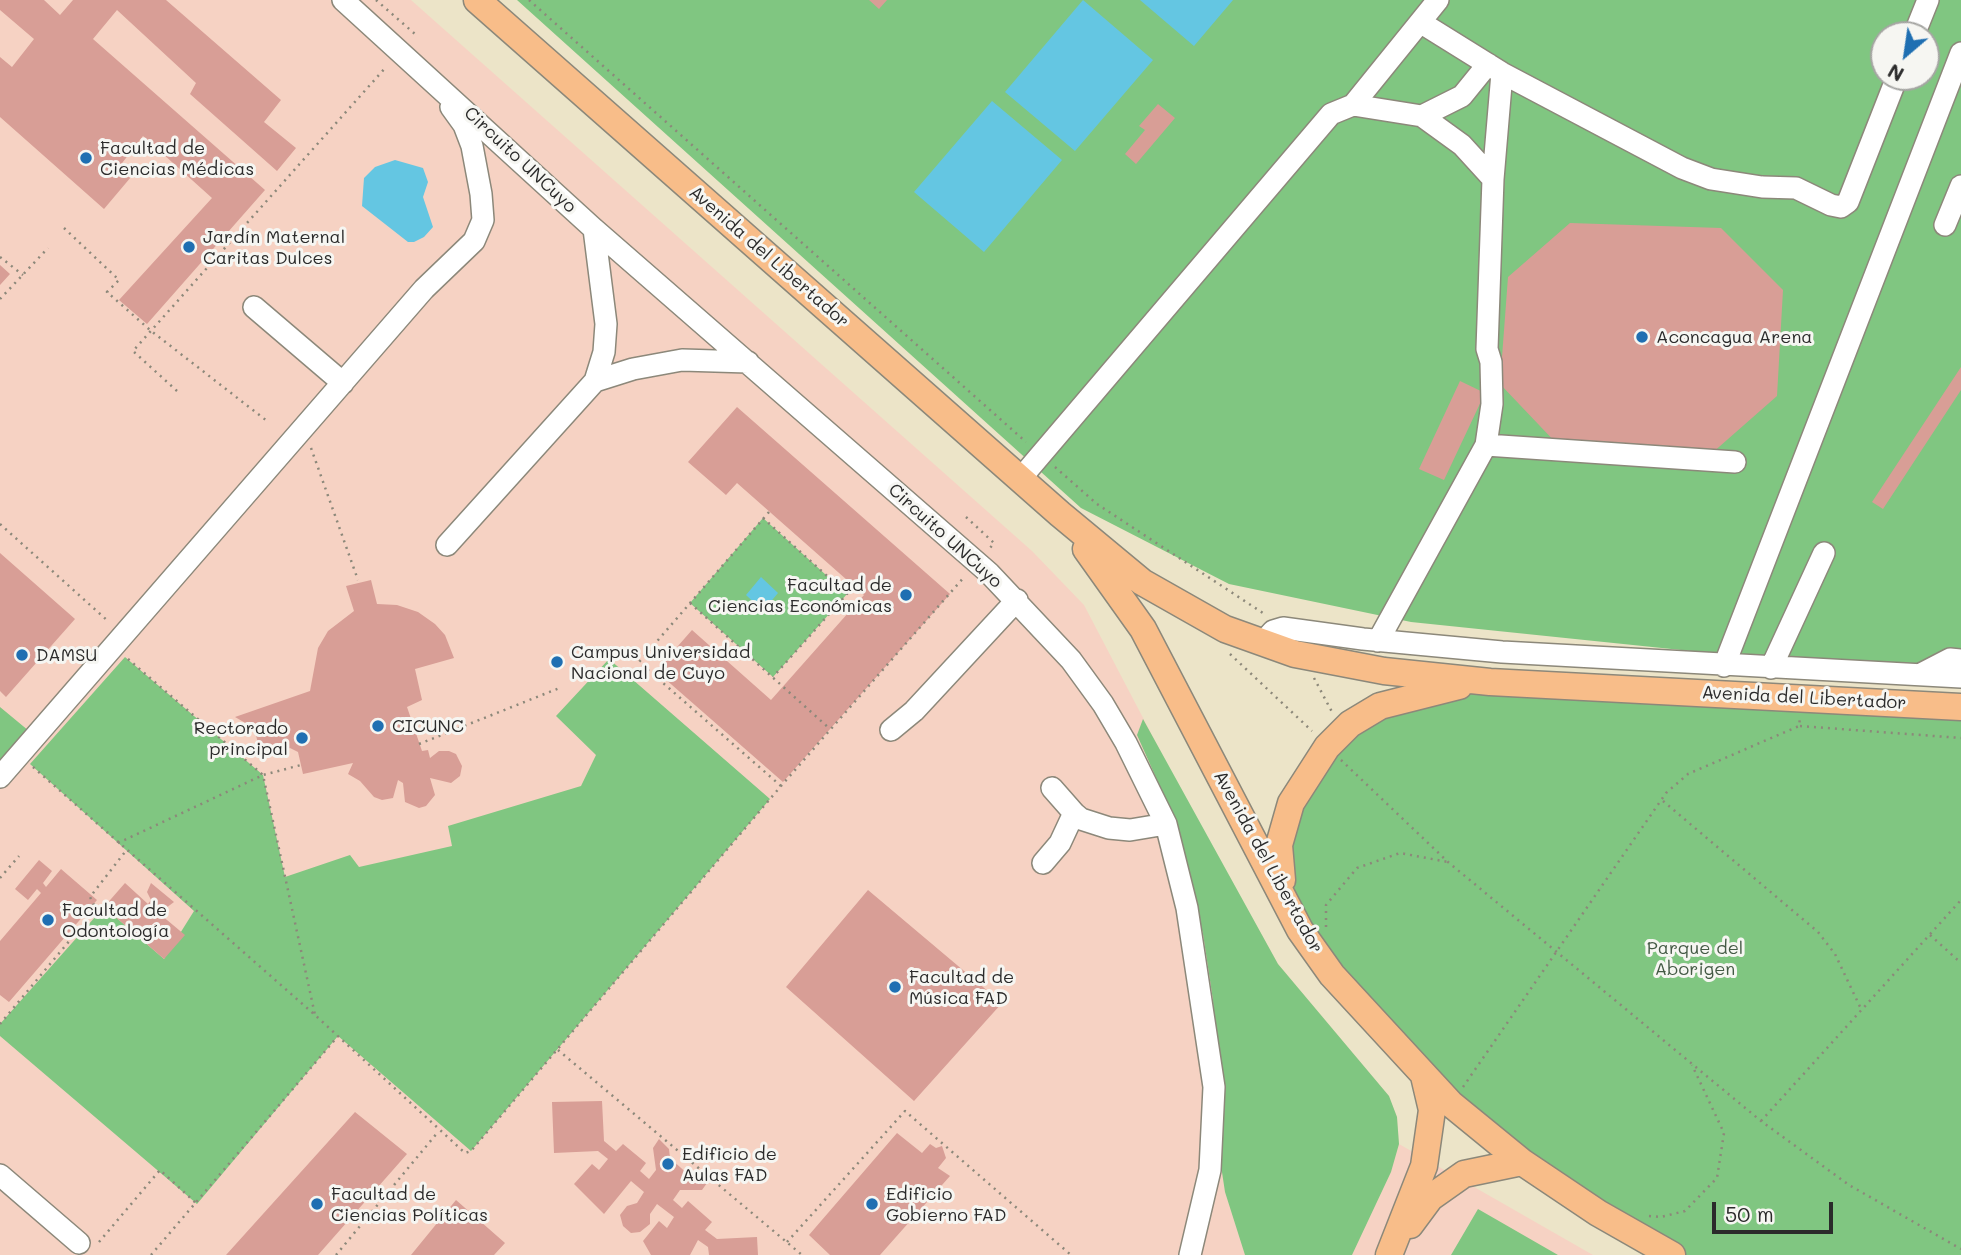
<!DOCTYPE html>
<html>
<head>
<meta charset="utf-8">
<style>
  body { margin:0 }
  #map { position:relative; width:1961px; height:1255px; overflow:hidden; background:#ece4c8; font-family:Mali,sans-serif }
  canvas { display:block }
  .north { position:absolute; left:1870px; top:21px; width:70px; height:70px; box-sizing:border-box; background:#f6f6f2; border:2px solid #a5a5a2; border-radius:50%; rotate:209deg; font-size:19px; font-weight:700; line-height:28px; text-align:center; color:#2b2b2b }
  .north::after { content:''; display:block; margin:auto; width:24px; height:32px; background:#1f6fb2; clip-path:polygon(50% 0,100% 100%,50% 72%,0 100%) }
  .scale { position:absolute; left:1712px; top:1202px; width:121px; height:32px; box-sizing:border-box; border:4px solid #2b2b2b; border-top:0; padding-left:9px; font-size:21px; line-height:24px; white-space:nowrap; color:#2b2b2b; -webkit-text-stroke:5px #f6f6f2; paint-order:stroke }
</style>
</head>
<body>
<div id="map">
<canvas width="1961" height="1255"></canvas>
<div class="north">N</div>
<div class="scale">50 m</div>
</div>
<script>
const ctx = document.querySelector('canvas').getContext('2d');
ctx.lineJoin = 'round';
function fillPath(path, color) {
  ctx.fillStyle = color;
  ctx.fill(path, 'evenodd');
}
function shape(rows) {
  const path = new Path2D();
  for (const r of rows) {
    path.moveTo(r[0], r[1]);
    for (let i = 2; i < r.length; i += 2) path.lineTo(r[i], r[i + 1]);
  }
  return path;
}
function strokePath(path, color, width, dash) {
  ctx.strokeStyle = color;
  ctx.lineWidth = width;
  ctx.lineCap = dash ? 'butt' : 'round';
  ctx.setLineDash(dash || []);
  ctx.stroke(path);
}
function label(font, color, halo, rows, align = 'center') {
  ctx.font = font + ' Mali,sans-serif';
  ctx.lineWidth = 6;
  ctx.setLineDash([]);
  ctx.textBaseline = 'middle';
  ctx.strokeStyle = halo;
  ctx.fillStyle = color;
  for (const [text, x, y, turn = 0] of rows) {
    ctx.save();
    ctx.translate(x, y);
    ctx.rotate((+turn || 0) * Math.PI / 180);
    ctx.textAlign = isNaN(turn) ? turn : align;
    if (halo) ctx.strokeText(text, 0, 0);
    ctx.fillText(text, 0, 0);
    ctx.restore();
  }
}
const built = shape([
  [0,0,411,0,1032,551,1084,605,1175,779,1278,964,1389,1096,1397,1117,1399,1144,1593,1255,0,1255]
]);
const green = shape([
  [517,0,1961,0,1961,679,1411,622,1229,584,1081,508],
  [1884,35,1926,35,1926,77,1884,77],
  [763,518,847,594,773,677,690,603],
  [125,657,263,775,285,877,350,855,359,867,452,846,448,826,581,786,596,755,556,716,609,659,770,799,471,1151,338,1036,197,1204,0,1036,0,1024,104,907,164,959,194,911,30,764],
  [1447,688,1961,707,1961,1255,1672,1255,1522,1162,1332,975,1280,864,1279,845,1350,724],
  [0,707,29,731,0,765],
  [1143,719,1278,964,1389,1096,1397,1117,1399,1144,1391,1172,1352,1255,1245,1255,1225,1192,1220,1159,1213,1000,1203,934,1185,863,1162,791,1137,735],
  [1478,1209,1558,1255,1451,1255]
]);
const water = shape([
  [1083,0,1153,60,1075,151,1005,92],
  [1140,0,1233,0,1194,46],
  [992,101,1062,160,984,252,914,192],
  [395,160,423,168,428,182,423,197,433,227,424,237,414,242,408,242,362,206,364,178,375,167],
  [761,577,778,593,763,611,746,595]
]);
const building = shape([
  [0,0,44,0,60,15,73,0,166,0,281,100,264,122,296,148,277,171,190,94,196,83,117,10,93,39,265,190,147,324,119,300,212,198,143,136,119,167,131,177,104,209,0,117,0,57,12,67,34,39,0,10],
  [869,0,887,0,879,9],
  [1158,104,1175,118,1136,164,1125,154,1145,130,1139,126],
  [1570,223,1721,228,1783,290,1777,396,1711,454,1559,446,1500,384,1508,277],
  [0,265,10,274,0,285],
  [1961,367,1961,390,1883,509,1872,502],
  [1460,381,1485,393,1444,480,1419,469],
  [737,407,950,594,783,782,656,671,692,630,771,700,864,595,737,483,726,495,688,462],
  [0,553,75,619,6,697,0,691],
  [371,580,377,604,397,605,418,612,435,624,445,635,454,658,415,669,422,700,407,707,422,751,428,750,430,758,439,751,449,751,456,754,462,766,460,776,451,783,430,778,435,795,426,806,419,808,405,802,403,783,398,780,393,798,382,800,374,797,360,781,348,774,353,763,303,774,298,752,290,748,262,758,254,728,235,717,310,691,318,648,328,631,354,611,346,586],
  [39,860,52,871,43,883,46,887,61,869,97,900,9,1002,0,995,0,941,41,893,37,889,28,900,15,889],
  [125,883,148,904,151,900,147,892,151,883,174,902,166,908,155,910,185,935,164,959,104,907],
  [868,890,1002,1003,914,1101,786,987],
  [602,1101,604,1141,616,1151,623,1144,646,1163,640,1171,649,1179,656,1170,653,1148,659,1139,669,1149,670,1158,691,1177,700,1176,707,1183,702,1190,680,1190,673,1200,682,1208,688,1201,712,1222,705,1230,717,1239,757,1237,758,1255,709,1255,708,1247,698,1240,690,1255,651,1255,643,1241,659,1221,667,1228,674,1217,657,1204,650,1214,650,1224,640,1232,631,1233,623,1226,620,1215,627,1206,637,1203,644,1192,631,1181,604,1214,574,1184,592,1164,599,1170,608,1159,598,1151,554,1153,552,1102],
  [355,1112,407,1154,318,1255,226,1255],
  [897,1133,922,1153,930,1144,936,1148,942,1146,946,1158,938,1168,950,1176,880,1255,830,1255,809,1235],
  [456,1200,505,1243,494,1255,411,1255]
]);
const path = shape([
  [376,0,415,34,413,37],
  [529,0,1026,442],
  [64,228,119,280,107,292,150,330,267,421],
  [0,257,23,275],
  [0,299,48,248],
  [177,391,133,351,386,67],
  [311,448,358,580],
  [1055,467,1097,504,1266,615],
  [769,512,639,662,781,786],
  [966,517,994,543,990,548],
  [763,518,847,594,773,677],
  [0,524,109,622],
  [690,603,830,729],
  [1230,654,1312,731],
  [128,659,263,775,315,1015],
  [1314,678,1332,712],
  [1800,726,1961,738],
  [419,744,562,687],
  [1341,760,1448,862,1761,1121,1849,1185,1961,1249],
  [33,767,315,1015,465,1153,471,1151,781,786,965,576],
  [1663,801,1818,932,1835,954,1862,1011],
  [118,843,263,775,301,765],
  [0,878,19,856],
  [1326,927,1326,905,1357,868,1400,853,1448,862],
  [1930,935,1961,963],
  [0,1024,96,909,90,897,125,852],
  [558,1050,802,1255],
  [1463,1087,1666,793,1688,774,1799,726,1800,718],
  [1761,1121,1961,900],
  [1649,1216,1661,1217,1685,1211,1717,1178,1724,1133,1692,1065],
  [99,1242,160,1170,197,1204],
  [787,1242,905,1111,1071,1255],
  [151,1255,338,1036],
  [336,1255,438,1132]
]);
const minor = shape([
  [343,0,594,229,989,573,1071,660,1103,704,1126,743,1166,824,1187,908,1214,1087,1210,1170,1190,1255],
  [1420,22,1502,73,1682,168,1711,179,1762,187,1796,188,1831,205,1841,207,1848,202,1897,77],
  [1914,35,1928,0],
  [1353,105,1438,0],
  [1422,116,1462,96,1488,64],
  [1945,225,1961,186],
  [254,307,343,383],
  [595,381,633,369,682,360,748,362],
  [1486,445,1735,462],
  [1021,478,1331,114,1353,105,1422,116,1462,145,1493,179],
  [447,545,595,381,604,352,606,324,594,229],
  [1378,641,1486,445,1492,404,1491,362,1487,349,1493,179,1502,73],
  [1262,643,1273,631,1283,628,1363,639,1502,652,1961,677],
  [1724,666,1961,53],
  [1771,668,1824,553],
  [1921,674,1950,659,1961,660],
  [891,730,914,711,1017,600],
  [0,777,424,289,474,241,483,220,481,194,472,146,464,125,451,107],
  [1074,813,1081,819,1109,828,1130,830,1166,824],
  [1043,863,1060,843,1074,813,1052,788],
  [0,1175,79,1243]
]);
const major = shape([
  [477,0,1060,514,1142,582,1225,629,1295,654,1384,671,1490,682,1961,707],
  [1086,549,1143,629,1300,930,1332,975,1451,1104,1522,1162,1598,1213,1672,1255],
  [1282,880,1279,845,1291,803,1327,747,1350,724,1380,706,1459,686],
  [1410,1225,1430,1198,1464,1174,1522,1162],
  [1389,1255,1424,1166,1432,1110,1424,1076]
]);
const markers = [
  [86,158,7,"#1f6fb2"],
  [189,247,7,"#1f6fb2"],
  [1642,337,7,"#1f6fb2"],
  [906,595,7,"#1f6fb2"],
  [22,655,7,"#1f6fb2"],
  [557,662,7,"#1f6fb2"],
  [378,726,7,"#1f6fb2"],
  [302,738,7,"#1f6fb2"],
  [48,920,7,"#1f6fb2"],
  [895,987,7,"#1f6fb2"],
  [668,1164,7,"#1f6fb2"],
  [317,1204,7,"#1f6fb2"],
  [872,1204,7,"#1f6fb2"]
];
const poiNames = [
  ["Facultad de",100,148],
  ["Ciencias Médicas",100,169],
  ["Jardín Maternal",203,237],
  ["Caritas Dulces",203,258],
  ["Aconcagua Arena",1656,337],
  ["Facultad de",892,585,"right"],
  ["Ciencias Económicas",892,606,"right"],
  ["Campus Universidad",571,652],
  ["Nacional de Cuyo",571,673],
  ["DAMSU",36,655],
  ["CICUNC",392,726],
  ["Rectorado",288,728,"right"],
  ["principal",288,749,"right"],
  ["Facultad de",62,910],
  ["Odontología",62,931],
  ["Facultad de",909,977],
  ["Música FAD",909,998],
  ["Edificio de",682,1154],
  ["Aulas FAD",682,1175],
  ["Facultad de",331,1194],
  ["Ciencias Políticas",331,1215],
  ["Edificio",886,1194],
  ["Gobierno FAD",886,1215]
];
const streetNames = [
  ["Circuito UNCuyo",520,160,43],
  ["Avenida del Libertador",769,257,41],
  ["Circuito UNCuyo",945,536,42],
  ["Avenida del Libertador",1804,698,3],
  ["Avenida del Libertador",1268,862,61]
];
const parkNames = [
  ["Parque del",1695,948],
  ["Aborigen",1695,969]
];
fillPath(built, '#f6d2c3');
fillPath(green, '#80c681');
fillPath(water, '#64c6e2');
fillPath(building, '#d89e96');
strokePath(minor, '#8c887a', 24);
strokePath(major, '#8c887a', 29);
strokePath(path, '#8c887a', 2.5, [2, 5]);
strokePath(minor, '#fff', 21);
strokePath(major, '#f8bd89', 26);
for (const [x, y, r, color] of markers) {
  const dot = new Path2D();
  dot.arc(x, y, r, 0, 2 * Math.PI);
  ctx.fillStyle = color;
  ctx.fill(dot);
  strokePath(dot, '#f6f6f2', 2.5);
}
label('18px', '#2b2b2b', '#f6f6f2', poiNames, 'left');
label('18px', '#2b2b2b', '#f6f6f2', streetNames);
label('18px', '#445a45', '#f6f6f2', parkNames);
</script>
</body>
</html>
